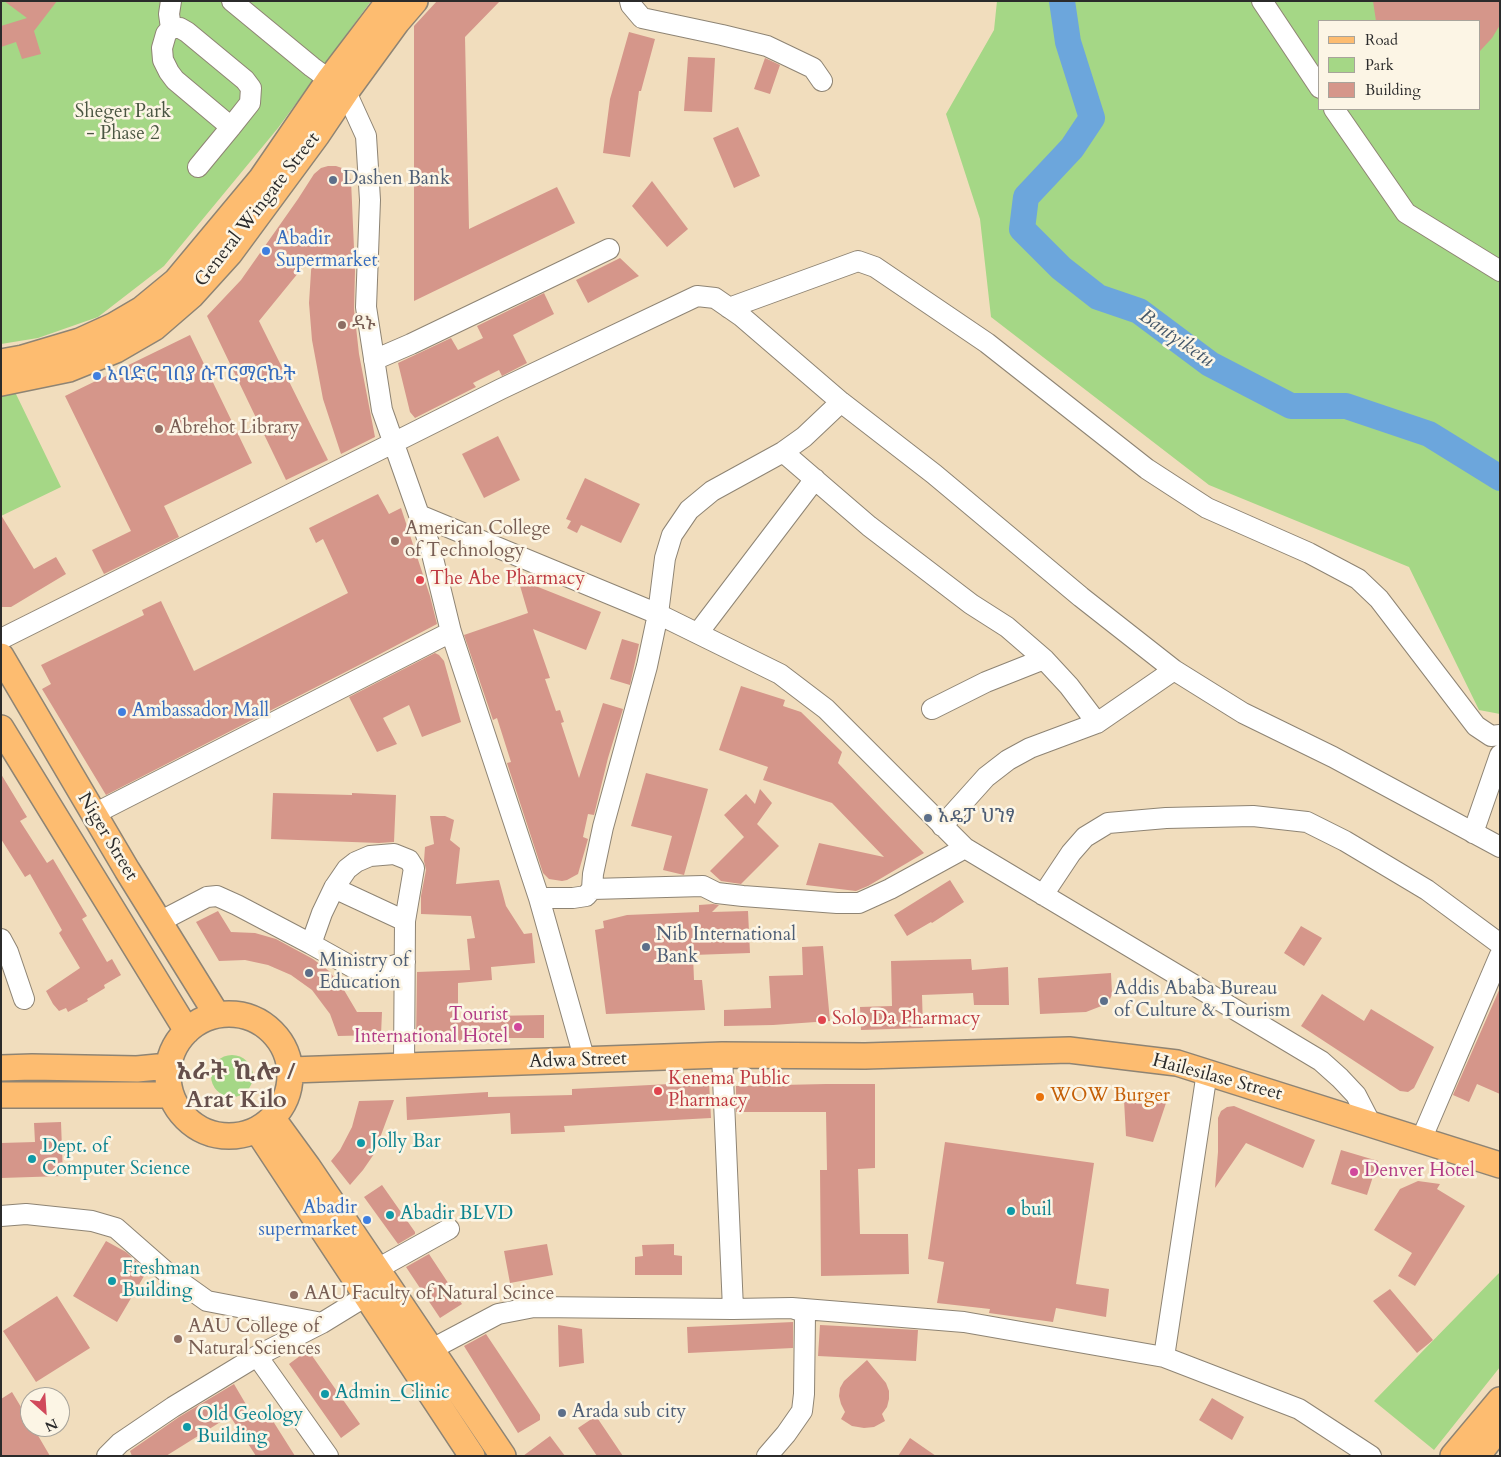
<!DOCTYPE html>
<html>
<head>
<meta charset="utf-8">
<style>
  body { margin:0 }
  #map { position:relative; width:1501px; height:1457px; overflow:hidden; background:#f1ddbd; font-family:Cardo,serif }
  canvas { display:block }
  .frame { position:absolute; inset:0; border:2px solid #2b2b2b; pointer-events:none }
  .legend { position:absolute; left:1318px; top:20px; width:162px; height:90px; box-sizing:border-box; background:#fcf5e5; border:1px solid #a8a49b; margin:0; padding:6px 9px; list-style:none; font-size:15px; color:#2b2b2b }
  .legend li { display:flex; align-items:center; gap:10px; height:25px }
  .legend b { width:25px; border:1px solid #a8a49b }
  .north { position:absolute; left:20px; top:1387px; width:50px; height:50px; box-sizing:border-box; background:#fcf5e5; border:1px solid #a8a49b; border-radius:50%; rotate:154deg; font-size:14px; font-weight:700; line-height:20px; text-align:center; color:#2b2b2b }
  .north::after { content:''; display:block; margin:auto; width:18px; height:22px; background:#d1495b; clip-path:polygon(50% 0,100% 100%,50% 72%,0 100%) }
</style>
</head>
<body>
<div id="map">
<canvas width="1501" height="1457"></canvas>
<div class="frame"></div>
<ul class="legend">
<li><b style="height:6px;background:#fdbc70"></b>Road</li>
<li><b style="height:14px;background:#a5d786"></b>Park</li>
<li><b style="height:14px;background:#d5968a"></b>Building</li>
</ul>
<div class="north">N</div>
</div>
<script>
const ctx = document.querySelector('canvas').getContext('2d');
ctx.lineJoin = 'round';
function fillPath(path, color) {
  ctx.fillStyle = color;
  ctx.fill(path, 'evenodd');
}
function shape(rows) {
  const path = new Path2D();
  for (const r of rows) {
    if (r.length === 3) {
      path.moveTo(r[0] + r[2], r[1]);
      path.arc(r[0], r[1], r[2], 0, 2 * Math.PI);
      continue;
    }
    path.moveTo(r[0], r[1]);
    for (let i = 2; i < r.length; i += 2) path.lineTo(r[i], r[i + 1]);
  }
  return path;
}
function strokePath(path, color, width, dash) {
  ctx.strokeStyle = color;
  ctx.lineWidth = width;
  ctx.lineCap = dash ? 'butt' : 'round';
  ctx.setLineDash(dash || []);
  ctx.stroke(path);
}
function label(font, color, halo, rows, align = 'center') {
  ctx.font = font + ' Cardo,"Noto Serif Ethiopic",serif';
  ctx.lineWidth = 5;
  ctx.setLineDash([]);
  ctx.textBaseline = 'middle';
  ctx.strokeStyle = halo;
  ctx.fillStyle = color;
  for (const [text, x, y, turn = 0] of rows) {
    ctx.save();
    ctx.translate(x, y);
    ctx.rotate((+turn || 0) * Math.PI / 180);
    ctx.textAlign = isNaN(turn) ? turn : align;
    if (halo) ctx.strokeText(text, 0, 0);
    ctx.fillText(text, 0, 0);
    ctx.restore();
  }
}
const green = shape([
  [1,1,371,1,278,128,164,266,98,317,38,338,1,344],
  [997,1,1500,1,1500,714,1479,710,1409,567,1209,485,991,317,980,219,946,114,994,30],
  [1320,21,1480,21,1480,109,1320,109],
  [15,392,61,487,1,516,1,395],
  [232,1076,21],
  [1500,1272,1500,1367,1434,1450,1374,1401]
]);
const river = shape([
  [1062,1,1068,42,1092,118,1072,148,1026,197,1022,229,1061,268,1098,297,1139,311,1210,364,1291,406,1346,406,1429,434,1500,478]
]);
const building = shape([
  [4,1,57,1,34,31,41,54,22,59,16,42,1,47,1,26,27,18],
  [437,1,500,1,465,37,469,229,557,187,575,223,414,301,414,26],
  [1373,1,1500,1,1500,25,1492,38,1480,51,1480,21,1376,21],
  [629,32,655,39,641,91,639,91,630,157,603,153,610,99],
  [688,57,715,58,712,112,684,111],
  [765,58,780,65,770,94,754,89],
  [738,127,760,176,734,188,713,138],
  [328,166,336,166,342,168,347,173,351,180,355,271,354,309,359,354,375,437,341,454,323,399,312,340,309,303,312,256,259,321,328,460,286,480,207,316,241,280,298,199,314,174,321,168],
  [652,181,688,229,667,247,632,206],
  [620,258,639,276,588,303,576,280],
  [544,293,554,314,513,335,527,363,502,376,499,370,473,383,476,387,415,418,410,412,398,363,451,338,458,350,483,338,477,326],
  [190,335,252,463,164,506,179,537,104,574,92,550,131,531,65,396],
  [498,436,520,480,484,498,462,454],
  [585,478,640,504,621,543,581,525,577,533,567,528,571,521,566,519],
  [378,494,389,514,401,508,430,596,437,624,363,663,106,795,42,689,51,684,41,665,144,615,142,610,161,601,194,671,242,647,348,593,323,539,316,543,309,528],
  [1,515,34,569,56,557,66,574,11,607,1,607],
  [518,579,601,612,586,650,533,629,550,678,545,679,556,711,560,710,564,722,561,723,579,778,603,703,623,709,608,758,594,815,588,814,583,837,588,839,578,874,567,880,562,881,549,879,543,873,507,763,511,762,497,718,493,720,464,635,528,613],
  [622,639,639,644,630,685,610,679],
  [435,653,439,655,444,661,461,722,422,737,409,705,383,718,397,744,377,752,349,697],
  [741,686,785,700,783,706,801,712,842,752,838,763,924,853,868,886,856,891,806,885,819,843,884,857,832,803,763,780,768,767,719,750],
  [646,773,708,789,684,875,663,870,672,836,631,826],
  [1,774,27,817,20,821,47,863,53,859,87,916,82,919,107,962,112,959,121,975,104,985,105,988,87,999,88,1001,68,1012,66,1008,59,1011,53,1004,46,991,80,968,59,933,62,930,30,874,25,877,1,839],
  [760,789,772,803,757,824,779,846,741,884,721,881,710,871,744,837,724,815,746,794,755,804],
  [273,793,352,795,352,793,396,795,394,842,379,843,271,839],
  [430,816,445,816,454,820,450,840,460,848,456,884,499,880,506,906,524,934,532,933,535,963,491,967,492,980,458,983,458,1020,491,1020,491,1016,544,1015,544,1038,491,1038,491,1040,416,1042,417,972,470,970,467,939,475,938,471,916,421,914,421,896,426,870,424,861,425,847,434,844],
  [950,880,964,902,932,923,931,922,907,936,894,915],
  [713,904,719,905,712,912,748,911,750,953,693,955,694,980,702,980,705,1010,606,1014,595,930,604,928,603,921,627,915,699,912,699,905],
  [218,911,231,932,255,933,276,939,313,959,329,971,344,990,357,1012,382,1012,381,1035,338,1036,330,1014,312,990,291,975,268,965,245,960,219,961,196,922],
  [1301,926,1322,938,1304,966,1284,953],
  [823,946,830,1021,773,1025,724,1026,724,1010,771,1008,769,976,803,975,802,947],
  [971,959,972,970,1008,967,1009,1005,974,1005,973,993,922,995,923,1028,861,1030,860,1007,892,1006,891,961],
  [1111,973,1112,994,1110,999,1104,1005,1086,1012,1040,1014,1038,978],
  [1500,988,1500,1094,1477,1084,1469,1102,1453,1095],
  [1322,994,1364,1021,1371,1009,1434,1047,1414,1088,1408,1092,1400,1091,1301,1026],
  [709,1082,711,1118,564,1126,565,1132,511,1134,510,1113,407,1120,406,1097,488,1092,488,1097,572,1095,572,1089],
  [826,1084,875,1084,875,1168,858,1169,860,1234,908,1234,909,1274,821,1276,820,1170,827,1170,826,1112,736,1112,736,1086],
  [1140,1093,1166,1103,1153,1142,1126,1136,1124,1100],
  [394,1100,374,1154,363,1170,350,1185,331,1161,340,1150,352,1127,359,1101],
  [1234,1106,1315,1140,1303,1168,1246,1143,1215,1188,1218,1152,1218,1118,1221,1111,1227,1107],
  [61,1122,63,1176,1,1178,1,1143,35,1142,34,1123],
  [945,1142,1094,1163,1076,1284,1109,1289,1106,1317,1056,1308,1053,1322,989,1313,990,1309,937,1303,944,1262,928,1259],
  [1341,1150,1378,1161,1367,1195,1331,1184],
  [1418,1181,1440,1184,1437,1189,1465,1206,1415,1286,1398,1276,1412,1253,1374,1230,1400,1189],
  [382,1185,415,1232,415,1234,398,1244,364,1197],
  [106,1241,126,1252,147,1271,117,1322,73,1296],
  [547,1244,553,1275,510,1283,504,1251],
  [674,1244,674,1255,682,1256,682,1275,635,1275,635,1257,643,1256,642,1245],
  [429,1254,462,1304,440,1318,406,1267],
  [1390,1289,1433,1340,1417,1353,1373,1301],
  [57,1296,90,1348,36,1382,3,1331],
  [793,1322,793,1348,688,1353,687,1327],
  [558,1325,582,1329,584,1363,559,1367],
  [820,1325,918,1330,916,1361,818,1356],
  [486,1334,540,1415,540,1420,518,1433,464,1346],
  [308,1350,360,1424,341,1438,289,1364],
  [867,1360,886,1383,889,1391,889,1399,887,1407,882,1414,885,1421,874,1427,864,1428,852,1426,841,1419,845,1412,841,1404,839,1396,840,1388,844,1381],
  [234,1384,254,1418,266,1410,295,1456,256,1456,230,1416,166,1456,132,1456,130,1451,179,1417],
  [12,1392,30,1422,30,1427,33,1427,50,1456,1,1456,1,1399],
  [1212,1398,1244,1417,1232,1440,1199,1420],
  [596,1416,623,1456,597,1456,578,1428],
  [550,1436,565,1456,523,1456],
  [910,1438,936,1456,898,1456]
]);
const minor = shape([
  [232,1,312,67,346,92,366,136,370,200,366,307,382,410,430,546,451,632,539,898,585,1061],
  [630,1,631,5,642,18,722,35,767,46,813,68,822,81],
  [1262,1,1320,88],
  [171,28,169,14,171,1],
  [1334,109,1406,213,1500,271],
  [198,167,231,127,250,103,251,88,245,80,187,32,180,28,171,28,166,34,162,48,163,60,169,72,175,80,231,127],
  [729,308,858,261,875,267,987,343,1147,469,1207,508,1309,553,1358,579,1379,599,1476,726,1491,736,1500,735],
  [374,360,411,344,609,249],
  [783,452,869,526,971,604,1007,627,1044,659,1069,686,1097,723],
  [419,515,658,614,780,674,826,709,965,848,1321,1061,1340,1078,1356,1095,1371,1124],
  [698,633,815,479],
  [1,639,501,389,697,296,715,298,741,316,841,402,934,474,1081,597,1174,670,1243,713,1333,757,1500,847],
  [932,709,986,682,1044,659],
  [94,814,451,632],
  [942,826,986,777,1008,760,1030,748,1097,723,1174,670],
  [1473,833,1500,755],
  [334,888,405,921,404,1066],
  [592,889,703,886,717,893,743,896,837,903,859,903,890,889,965,848],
  [1043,895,1071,853,1085,837,1108,823,1166,818,1253,816,1307,822,1345,841,1427,890,1500,944],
  [539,898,573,898,586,896,592,889,593,874,603,827,647,666,658,614,665,558,672,535,689,510,712,491,783,452,804,437,841,402],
  [159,922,207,897,217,896,237,905,311,944,354,968,373,972,405,962],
  [1,939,8,952,24,999],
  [311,944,322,913,334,888,347,869,356,862,370,856,394,854,409,860,414,868,405,921],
  [1207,1072,1164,1357,1299,1409,1371,1456],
  [1421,1140,1500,955],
  [1,1216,26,1214,92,1221,116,1228,165,1271,207,1301,322,1323],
  [377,1269,449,1229],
  [792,1308,964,1322,1164,1357],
  [733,1309,792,1308,801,1311,805,1314,804,1394,802,1411,786,1434,767,1456],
  [257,1356,328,1456],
  [420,1357,432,1349,498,1314,534,1307,733,1309,722,1055],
  [107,1456,120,1443,173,1407,257,1356,322,1323,366,1296]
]);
const major = shape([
  [1,362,23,358,80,341,113,326,142,309,176,281,261,179,329,80,389,1],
  [1,383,69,369,116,350,154,328,191,296,230,253,317,135,346,92,397,22,415,1],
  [1,656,127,870,217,1015],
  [1,728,187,1031],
  [229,1075,61],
  [1,1068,32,1067,137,1069,168,1066],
  [291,1070,722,1055,865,1056,1069,1050,1177,1063,1500,1165],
  [1,1095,170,1095],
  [273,1119,308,1167,503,1456],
  [257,1130,472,1456],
  [1453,1456,1500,1400],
  [1477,1456,1500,1427]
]);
const markers = [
  [333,180,5,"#5c6f8a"],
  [266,251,5,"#3f7fe0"],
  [342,325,5,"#8d6e63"],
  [97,376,5,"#3f7fe0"],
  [159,429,5,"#8d6e63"],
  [395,541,5,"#8d6e63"],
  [420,580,5,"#e0444e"],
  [122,712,5,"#3f7fe0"],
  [928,818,5,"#5c6f8a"],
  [646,947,5,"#5c6f8a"],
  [309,973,5,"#5c6f8a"],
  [1104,1001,5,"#5c6f8a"],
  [822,1020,5,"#e0444e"],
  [518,1027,5,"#d1479c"],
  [658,1091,5,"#e0444e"],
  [1040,1097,5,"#e8710a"],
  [361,1143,5,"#0f9aa8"],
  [32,1159,5,"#0f9aa8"],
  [1354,1172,5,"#d1479c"],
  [1011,1211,5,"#0f9aa8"],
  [390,1215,5,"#0f9aa8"],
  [367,1220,5,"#3f7fe0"],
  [112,1281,5,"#0f9aa8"],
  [294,1295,5,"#8d6e63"],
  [178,1339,5,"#8d6e63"],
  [325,1394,5,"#0f9aa8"],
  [562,1413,5,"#5c6f8a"],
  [187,1427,5,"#0f9aa8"]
];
const parkNames = [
  ["Sheger Park",123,113],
  ["- Phase 2",123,135]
];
const serviceNames = [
  ["Dashen Bank",343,180],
  ["አዴፓ ህንፃ",938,818],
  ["Nib International",656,936],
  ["Bank",656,958],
  ["Ministry of",319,962],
  ["Education",319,984],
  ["Addis Ababa Bureau",1114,990],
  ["of Culture & Tourism",1114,1012],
  ["Arada sub city",572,1413]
];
const streetNames = [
  ["General Wingate Street",258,210,-52],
  ["Niger Street",107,837,59],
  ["Adwa Street",578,1061,-2],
  ["Hailesilase Street",1217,1078,15]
];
const shopNames = [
  ["Abadir",276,240],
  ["Supermarket",276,262],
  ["አባድር ገበያ ሱፐርማርኬት",107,376],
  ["Ambassador Mall",132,712],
  ["Abadir",357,1209,"right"],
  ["supermarket",357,1231,"right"]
];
const educationNames = [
  ["ዳኑ",352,325],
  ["Abrehot Library",169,429],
  ["American College",405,530],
  ["of Technology",405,552],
  ["AAU Faculty of Natural Scince",304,1295],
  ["AAU College of",188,1328],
  ["Natural Sciences",188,1350]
];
const healthNames = [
  ["The Abe Pharmacy",430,580],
  ["Solo Da Pharmacy",832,1020],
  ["Kenema Public",668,1080],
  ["Pharmacy",668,1102]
];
const hotelNames = [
  ["Tourist",508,1016],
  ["International Hotel",508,1038],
  ["Denver Hotel",1364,1172,"left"]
];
const foodNames = [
  ["WOW Burger",1050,1097]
];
const cultureNames = [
  ["Jolly Bar",371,1143],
  ["Dept. of",42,1148],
  ["Computer Science",42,1170],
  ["buil",1021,1211],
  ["Abadir BLVD",400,1215],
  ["Freshman",122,1270],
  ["Building",122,1292],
  ["Admin_Clinic",335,1394],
  ["Old Geology",197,1416],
  ["Building",197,1438]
];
const waterNames = [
  ["Bantyiketu",1176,339,35]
];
const districtNames = [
  ["አራት ኪሎ /",236,1073],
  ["Arat Kilo",236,1101]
];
fillPath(green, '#a5d786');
strokePath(river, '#6ca6dc', 26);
fillPath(building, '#d5968a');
strokePath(minor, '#8e8474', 22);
strokePath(major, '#8e8474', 28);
strokePath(minor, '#fff', 20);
strokePath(major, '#fdbc70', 25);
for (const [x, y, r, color] of markers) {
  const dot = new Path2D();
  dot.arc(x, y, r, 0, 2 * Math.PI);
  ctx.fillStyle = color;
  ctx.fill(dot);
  strokePath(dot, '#fcf5e5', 2);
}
label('19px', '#4a5642', '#fcf5e5', parkNames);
label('19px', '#4e5e75', '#fcf5e5', serviceNames, 'left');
label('19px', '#2b2b2b', '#fcf5e5', streetNames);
label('19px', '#366cbe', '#fcf5e5', shopNames, 'left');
label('19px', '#785e54', '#fcf5e5', educationNames, 'left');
label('19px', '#be3a42', '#fcf5e5', healthNames, 'left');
label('19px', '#b23c85', '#fcf5e5', hotelNames, 'right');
label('19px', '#c56008', '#fcf5e5', foodNames, 'left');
label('19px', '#0d838f', '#fcf5e5', cultureNames, 'left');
label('italic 20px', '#425669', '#fcf5e5', waterNames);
label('bold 24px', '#66504c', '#fcf5e5', districtNames);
</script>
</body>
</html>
